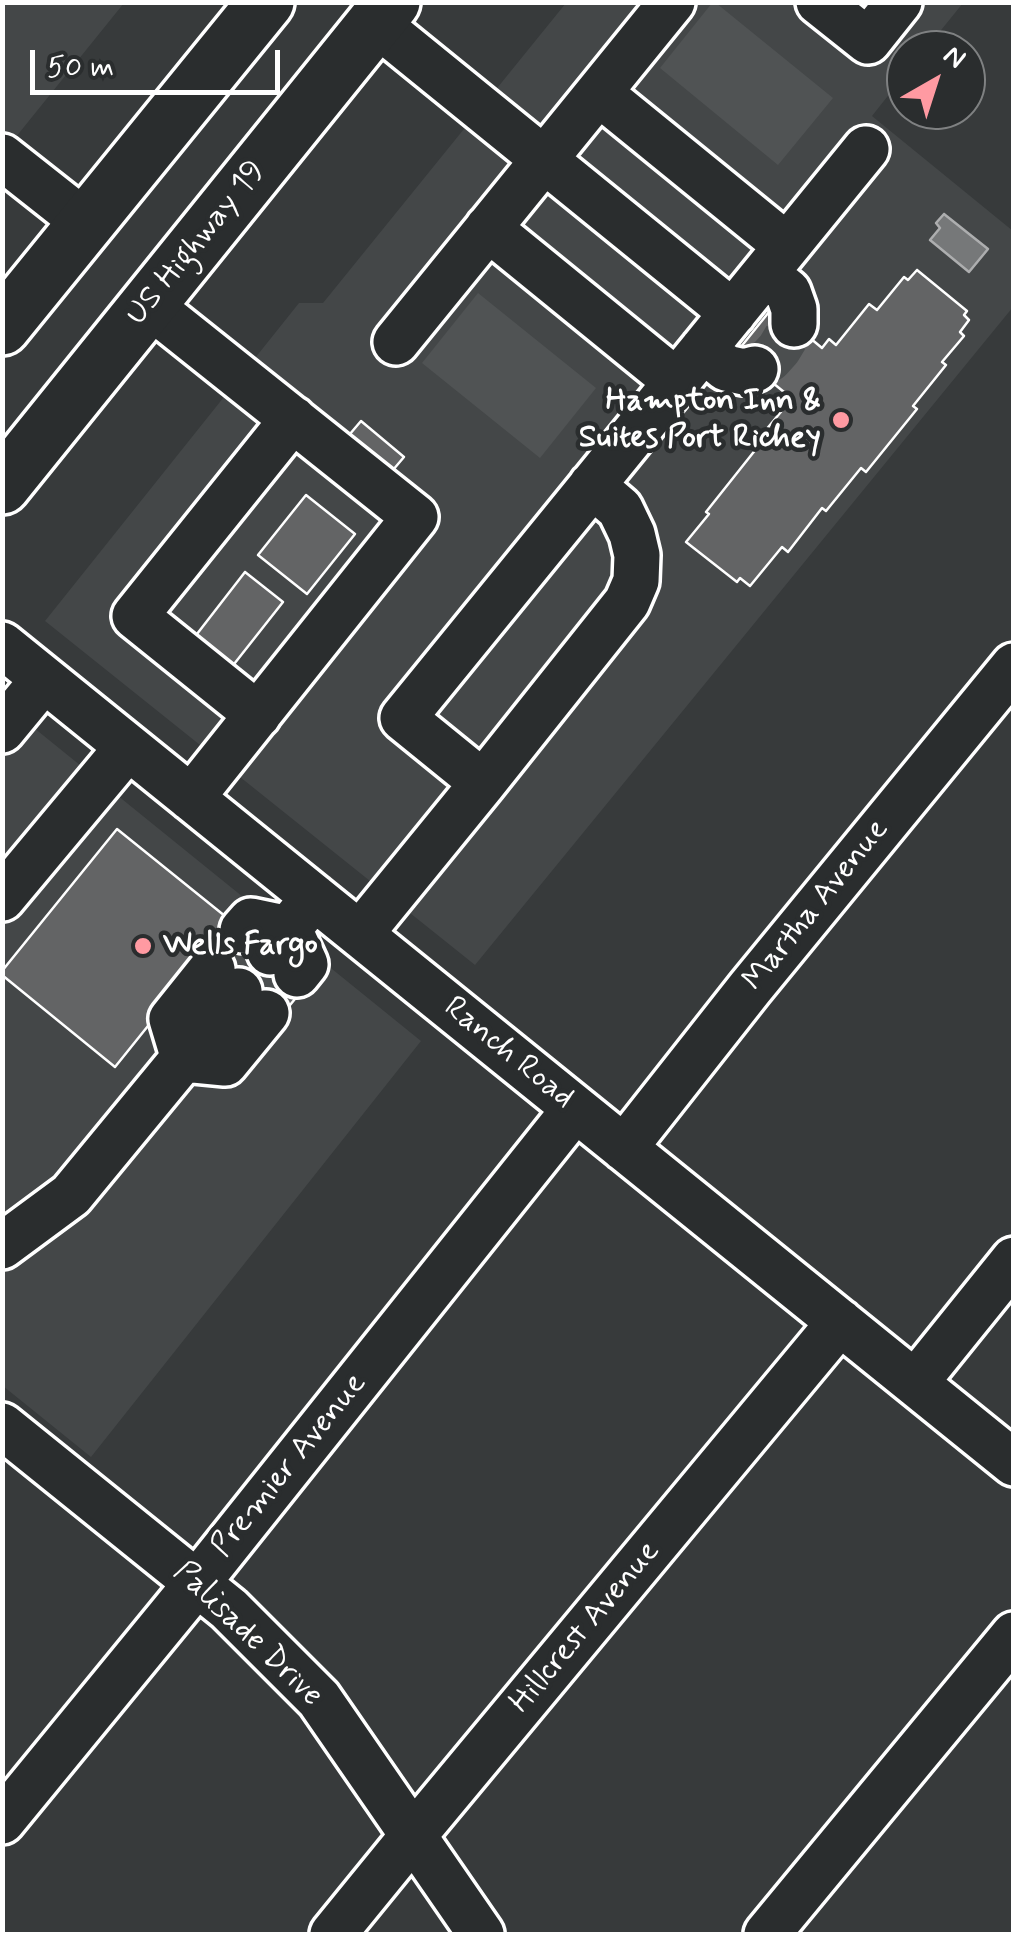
<!DOCTYPE html>
<html>
<head>
<meta charset="utf-8">
<style>
  body { margin:0 }
  #map { position:relative; width:1016px; height:1937px; overflow:hidden; background:#373a3b; font-family:Mynerve,sans-serif }
  canvas { display:block }
  .frame { position:absolute; inset:0; border:5px solid #fff; pointer-events:none }
  .north { position:absolute; left:886px; top:30px; width:100px; height:100px; box-sizing:border-box; background:#2a2d2e; border:2px solid #7f8182; border-radius:50%; rotate:39deg; font-size:28px; font-weight:700; line-height:40px; text-align:center; color:#fff }
  .north::after { content:''; display:block; margin:auto; width:35px; height:45px; background:#ff9aa2; clip-path:polygon(50% 0,100% 100%,50% 72%,0 100%) }
  .scale { position:absolute; left:30px; top:50px; width:250px; height:45px; box-sizing:border-box; border:5px solid #fff; border-top:0; padding-left:12px; font-size:30px; line-height:35px; white-space:nowrap; color:#fff; -webkit-text-stroke:8px #2a2d2e; paint-order:stroke }
</style>
</head>
<body>
<div id="map">
<canvas width="1016" height="1937"></canvas>
<div class="frame"></div>
<div class="north">N</div>
<div class="scale">50 m</div>
</div>
<script>
const ctx = document.querySelector('canvas').getContext('2d');
ctx.lineJoin = 'round';
function fillPath(path, color) {
  ctx.fillStyle = color;
  ctx.fill(path, 'evenodd');
}
function shape(rows) {
  const path = new Path2D();
  for (const r of rows) {
    path.moveTo(r[0], r[1]);
    for (let i = 2; i < r.length; i += 2) path.lineTo(r[i], r[i + 1]);
  }
  return path;
}
function strokePath(path, color, width, dash) {
  ctx.strokeStyle = color;
  ctx.lineWidth = width;
  ctx.lineCap = dash ? 'butt' : 'round';
  ctx.setLineDash(dash || []);
  ctx.stroke(path);
}
function label(font, color, halo, rows, align = 'center') {
  ctx.font = font + ' Mynerve,sans-serif';
  ctx.lineWidth = 9;
  ctx.setLineDash([]);
  ctx.textBaseline = 'middle';
  ctx.strokeStyle = halo;
  ctx.fillStyle = color;
  for (const [text, x, y, turn = 0] of rows) {
    ctx.save();
    ctx.translate(x, y);
    ctx.rotate((+turn || 0) * Math.PI / 180);
    ctx.textAlign = isNaN(turn) ? turn : align;
    if (halo) ctx.strokeText(text, 0, 0);
    ctx.fillText(text, 0, 0);
    ctx.restore();
  }
}
const built = shape([
  [3,3,124,3,3,153],
  [566,3,963,3,925,50,906,50,906,73,872,116,1013,231,1013,307,475,965,45,621,299,303,323,303],
  [2,702,421,1041,91,1457,3,1386]
]);
const green = shape([
  [712,3,716,3,833,98,778,165,660,68],
  [478,293,596,388,540,458,422,363]
]);
const water = shape([
  [944,214,988,249,969,272,930,240,940,228,936,223,944,214]
]);
const building = shape([
  [917,270,967,311,964,315,969,320,960,332,964,336,942,362,946,365,913,406,917,409,866,472,861,468,826,511,822,508,788,552,782,547,750,586,740,578,737,582,686,542,709,514,706,512,768,434,765,431,785,407,777,401,784,392,736,353,773,307,822,348,829,339,836,345,869,304,877,310,904,277,908,280,917,270],
  [361,421,404,457,387,477,344,441,361,421],
  [306,495,355,534,307,594,258,555,306,495],
  [245,572,283,602,227,673,190,643,245,572],
  [117,829,308,983,277,1021,201,960,115,1067,2,975,2,971,117,829]
]);
const minorTunnel = shape([
  [755,369,770,359,779,349,794,324],
  [225,980,256,941],
  [253,1002,284,964]
]);
const minor = shape([
  [819,2,868,41,899,2],
  [376,23,733,313],
  [599,93,787,246],
  [2,157,87,224],
  [488,228,677,382],
  [765,273,788,292,794,309,794,324],
  [148,304,415,517,191,798],
  [396,342,672,2],
  [703,349,726,368,744,372,755,369],
  [2,645,1014,1463],
  [258,715,135,616,293,419],
  [2,730,44,679],
  [483,783,627,602,636,581,637,555,632,534,620,509,592,485],
  [2,898,128,747],
  [289,929,305,964,297,974],
  [243,930,251,921,289,929],
  [360,934,483,783,403,718,866,149],
  [270,952,314,897],
  [184,1059,172,1019,212,969],
  [184,1059,225,1063,266,1013],
  [624,1148,750,988,1014,666],
  [2,1246,71,1195,239,991],
  [915,1383,1014,1260],
  [2,1426,229,1609,319,1699,481,1934],
  [2,1821,197,1583,575,1109],
  [333,1934,412,1837,840,1322],
  [767,1934,1014,1635]
]);
const highway = shape([
  [2,327,266,2],
  [2,486,392,2]
]);
const markers = [
  [841,420,10,"#ff9aa2"],
  [143,946,10,"#ff9aa2"]
];
const streetNames = [
  ["US Highway 19",197,244,-51],
  ["Martha Avenue",817,906,-51],
  ["Ranch Road",508,1054,39],
  ["Premier Avenue",290,1466,-51],
  ["Hillcrest Avenue",586,1628,-50],
  ["Palisade Drive",247,1635,44]
];
const poiNames = [
  ["Hampton Inn &",821,402],
  ["Suites Port Richey",821,439],
  ["Wells Fargo",163,946,"left"]
];
fillPath(built, '#444748');
fillPath(green, '#505354');
fillPath(water, '#767879');
strokePath(water, '#adaeaf', 2.5);
fillPath(building, '#636465');
strokePath(building, '#fff', 2.5);
strokePath(minorTunnel, '#4b4e4f', 45, [45, 22]);
strokePath(minor, '#fff', 52);
strokePath(highway, '#fff', 62);
strokePath(minor, '#2a2d2e', 45);
strokePath(highway, '#2a2d2e', 55);
for (const [x, y, r, color] of markers) {
  const dot = new Path2D();
  dot.arc(x, y, r, 0, 2 * Math.PI);
  ctx.fillStyle = color;
  ctx.fill(dot);
  strokePath(dot, '#2a2d2e', 4);
}
label('32px', '#fff', '#2a2d2e', streetNames);
label('bold 32px', '#fff', '#2a2d2e', poiNames, 'right');
</script>
</body>
</html>
